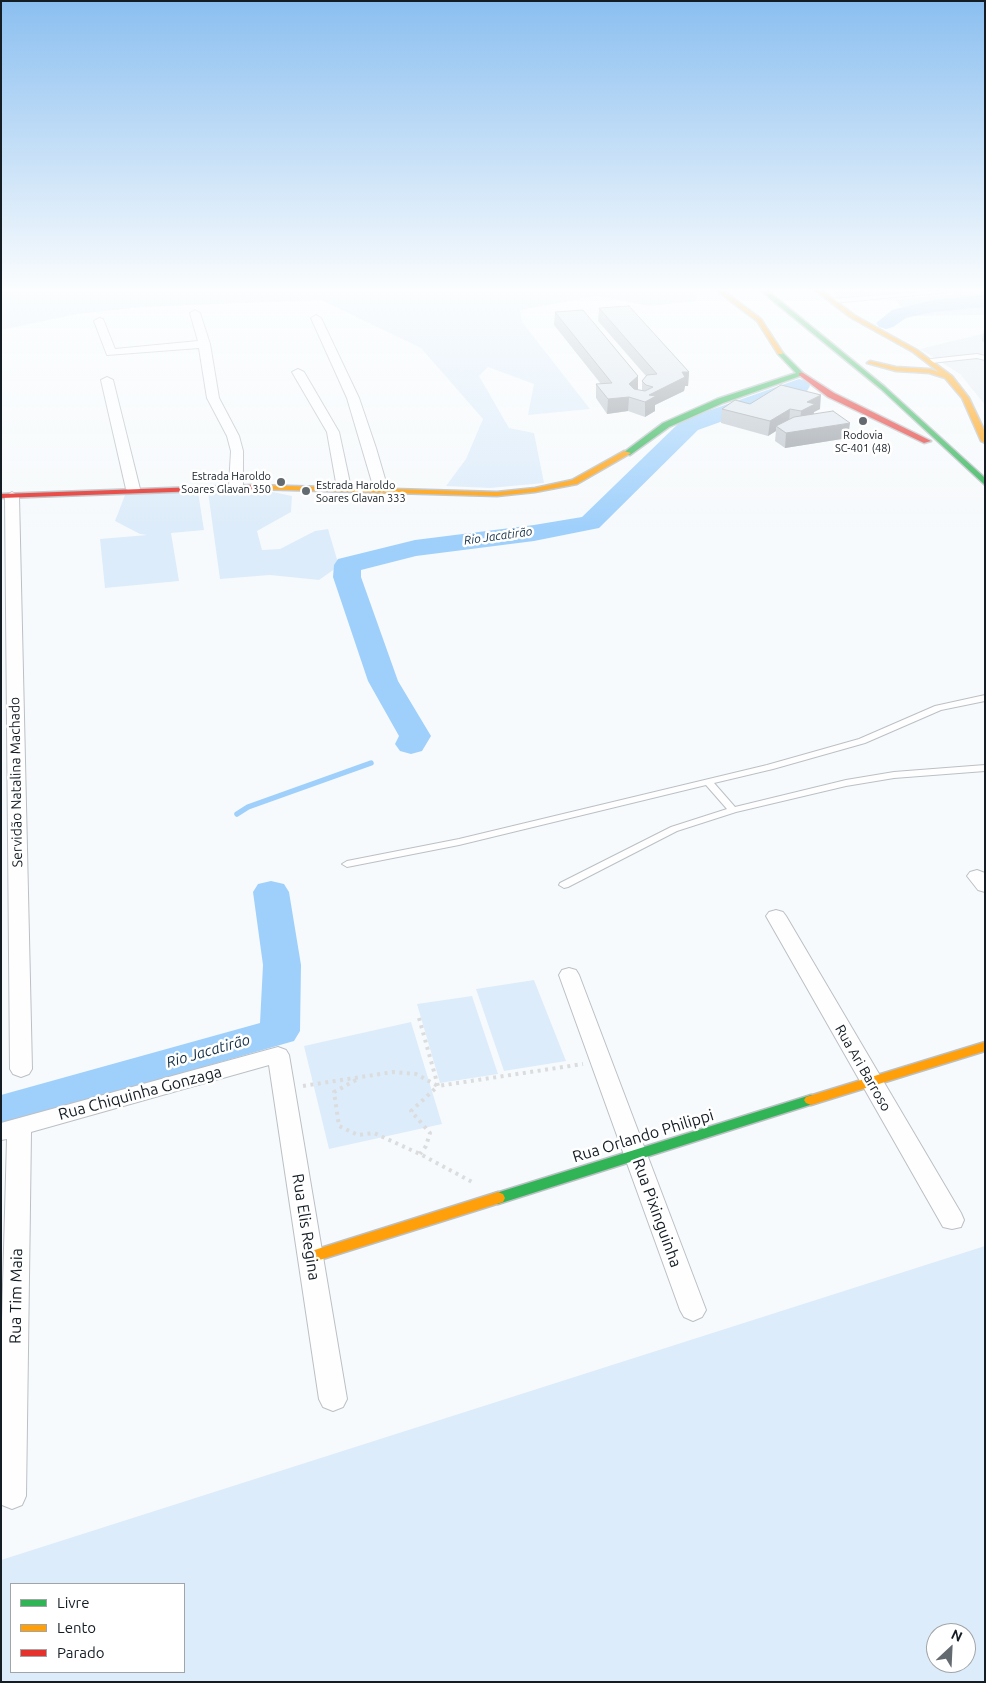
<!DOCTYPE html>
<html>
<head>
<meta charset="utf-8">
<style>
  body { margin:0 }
  #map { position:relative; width:986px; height:1683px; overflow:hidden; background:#f7fafc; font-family:Ubuntu,sans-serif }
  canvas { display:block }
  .frame { position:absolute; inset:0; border:2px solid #141d24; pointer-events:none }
  .legend { position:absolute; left:10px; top:1583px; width:175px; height:90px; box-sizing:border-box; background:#fff; border:1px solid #a1a5a7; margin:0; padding:6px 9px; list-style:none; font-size:15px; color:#141d24 }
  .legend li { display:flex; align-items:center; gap:10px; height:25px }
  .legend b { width:25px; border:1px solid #a1a5a7 }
  .north { position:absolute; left:926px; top:1623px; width:50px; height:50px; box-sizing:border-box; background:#fff; border:1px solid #a1a5a7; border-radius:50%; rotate:25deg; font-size:14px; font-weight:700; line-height:20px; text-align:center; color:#141d24 }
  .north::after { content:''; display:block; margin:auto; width:18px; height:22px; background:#636a70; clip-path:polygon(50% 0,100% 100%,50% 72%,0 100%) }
</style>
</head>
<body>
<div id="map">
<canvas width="986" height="1683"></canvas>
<div class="frame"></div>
<ul class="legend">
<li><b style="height:6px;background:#30b455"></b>Livre</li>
<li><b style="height:6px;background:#ff9f0a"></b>Lento</li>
<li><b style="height:6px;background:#e5322d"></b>Parado</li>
</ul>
<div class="north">N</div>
</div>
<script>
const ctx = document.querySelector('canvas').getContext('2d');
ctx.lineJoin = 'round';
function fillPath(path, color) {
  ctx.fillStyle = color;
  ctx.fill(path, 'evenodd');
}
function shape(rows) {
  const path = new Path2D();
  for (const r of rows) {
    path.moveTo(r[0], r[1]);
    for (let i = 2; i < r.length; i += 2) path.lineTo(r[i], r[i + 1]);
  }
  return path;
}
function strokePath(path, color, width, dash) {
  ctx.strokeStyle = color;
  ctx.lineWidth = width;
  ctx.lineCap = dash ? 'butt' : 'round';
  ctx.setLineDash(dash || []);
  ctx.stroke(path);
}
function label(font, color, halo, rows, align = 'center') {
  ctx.font = font + ' Ubuntu,sans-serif';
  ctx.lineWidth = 5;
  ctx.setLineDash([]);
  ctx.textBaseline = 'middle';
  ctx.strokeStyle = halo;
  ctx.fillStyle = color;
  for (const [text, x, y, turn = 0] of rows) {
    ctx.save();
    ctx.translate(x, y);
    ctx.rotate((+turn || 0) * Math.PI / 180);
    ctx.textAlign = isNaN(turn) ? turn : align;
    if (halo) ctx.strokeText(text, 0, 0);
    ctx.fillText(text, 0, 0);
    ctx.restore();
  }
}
const built = shape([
  [831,291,985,291,985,292,846,301],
  [985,333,985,405,960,374,920,349]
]);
const green = shape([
  [1,291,696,291,697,301,649,306,598,296,520,310,522,322,590,409,528,415,534,384,488,367,479,376,509,428,534,433,544,483,490,488,446,486,466,459,483,419,421,348,321,300,143,307,77,314,1,330],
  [985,292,985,315,908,316,895,299],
  [198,492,204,530,171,533,179,581,105,588,100,539,147,535,140,534,115,521,125,495],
  [208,492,273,492,292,496,291,512,257,531,262,550,280,549,315,531,328,529,339,566,319,580,270,575,220,579],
  [534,980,566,1061,504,1071,476,989],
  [472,996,498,1074,440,1083,417,1004],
  [411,1022,442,1124,329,1149,304,1046],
  [985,1246,985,1682,1,1682,1,1560],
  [11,1584,184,1584,184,1672,11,1672],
  [936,1633,966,1633,966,1663,936,1663]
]);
const stream = shape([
  [237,814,248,807,371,763]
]);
const river = shape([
  [985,295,985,307,933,312,906,318,893,327,886,329,879,327,876,323,892,310,933,300,985,295],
  [799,379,807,381,810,386,807,391,698,430,599,528,534,541,416,556,361,570,361,577,398,681,431,736,422,751,411,754,400,751,395,744,399,736,368,681,333,577,334,565,338,559,415,540,534,525,582,517,682,420,799,379],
  [271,881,284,884,289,892,301,965,300,1031,294,1041,1,1125,1,1095,260,1023,263,965,253,892,258,884,271,881]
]);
const path = shape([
  [419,1018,438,1086,411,1111,430,1133,426,1146,420,1154],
  [356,1080,334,1092,339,1126,358,1135,374,1133,420,1154,474,1183],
  [303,1086,393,1072,416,1074,438,1086,583,1064]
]);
const lane = shape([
  [934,291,960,291,832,303,829,301,832,299,934,291],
  [977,354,985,356,985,360,977,358,931,363,928,361,931,359,977,354],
  [985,695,985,701,941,710,865,743,773,769,714,783,735,807,846,780,894,772,985,765,985,771,894,778,846,786,736,812,677,831,568,887,564,888,559,885,560,883,671,827,727,809,706,785,459,845,347,867,342,864,347,861,459,839,767,765,859,739,935,706,985,695]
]);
const street = shape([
  [195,310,200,313,210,344,219,398,239,436,243,451,243,486,236,490,229,486,231,451,227,436,207,398,199,348,107,355,94,321,99,318,103,319,115,349,198,341,190,313,195,310],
  [316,315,321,318,359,398,376,448,388,489,386,492,381,493,374,489,347,398,311,318,316,315],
  [298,369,304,372,339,432,351,488,349,491,339,491,337,488,327,432,292,372,298,369],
  [107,377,113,380,140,489,133,493,126,489,101,380,107,377],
  [12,492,19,496,32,1069,29,1074,21,1077,13,1074,10,1069,5,496,12,492],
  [977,870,985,873,985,892,978,890,967,876,970,872,977,870],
  [776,910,783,912,786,916,961,1213,964,1220,961,1227,952,1229,943,1227,766,916,769,912,776,910],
  [569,968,576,970,579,975,706,1310,702,1317,693,1321,684,1317,680,1310,559,975,562,970,569,968],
  [278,1047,286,1050,289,1055,347,1399,343,1407,333,1411,323,1407,319,1399,269,1065,31,1132,26,1496,22,1505,12,1509,2,1505,1,1358,7,1139,1,1140,1,1123,278,1047]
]);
const fast = shape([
  [761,291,768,291,885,387,985,478,985,485,881,389,761,291],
  [778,352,782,352,803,373,803,375,723,403,669,427,630,455,623,453,663,423,717,399,796,373,778,354,778,352],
  [811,1095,816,1097,818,1100,816,1103,498,1204,493,1202,491,1198,493,1194,811,1095]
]);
const slow = shape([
  [717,291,724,291,761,319,783,353,782,354,778,354,757,321,717,291],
  [816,291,823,291,854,315,917,350,952,376,969,398,985,432,985,443,981,441,962,398,945,378,929,373,896,371,867,363,870,361,896,367,929,369,939,372,913,352,850,317,816,291],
  [624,451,631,453,577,484,535,492,497,496,255,489,251,487,255,485,497,492,535,488,572,480,624,451],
  [985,1042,985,1051,811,1105,806,1103,804,1100,806,1097,985,1042],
  [498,1192,503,1194,505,1198,503,1202,310,1263,305,1261,302,1257,305,1253,498,1192]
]);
const jam = shape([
  [799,373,803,373,834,393,931,441,924,443,828,397,799,375,799,373],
  [255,485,258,485,258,489,1,498,1,494,255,485]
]);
const wall = shape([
  [599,308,689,372,688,386,685,386,684,391,655,405,655,411,645,417,628,411,607,414,596,398,596,384,601,384,554,325,555,312,638,376,638,390,642,390,642,381,646,376,598,321],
  [985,322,985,343,982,341],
  [750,404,820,409,814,412,814,414,848,438,785,448,775,441,776,431,768,436,721,423,722,409]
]);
const shadedWall = shape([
  [682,372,689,372,688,386,685,386,684,391,655,405,655,411,645,417,645,402,649,395],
  [638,376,638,391,629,397,628,411,607,414,608,399],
  [821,395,820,409,814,412,813,418,800,426,801,411,807,402],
  [790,409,789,424,776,426,776,431,768,436,770,421],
  [850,423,848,438,785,448,786,433]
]);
const building = shape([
  [629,306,689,372,682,372,685,377,649,395,656,396,645,402,629,397,608,399,596,384,612,383,555,312,583,310,638,376,629,384,634,389,645,391,653,387,646,385,642,381,647,375,657,374,599,308,629,306],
  [781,385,821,395,807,402,815,404,801,411,790,409,770,421,722,409,735,400,750,404,781,385],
  [833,411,850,423,786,433,776,426,794,417,833,411]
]);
const markers = [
  [863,421,5,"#636a70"],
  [281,482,5,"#636a70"],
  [306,491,5,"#636a70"]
];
const farPoinames = [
  ["Rodovia",863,435],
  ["SC-401 (48)",863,448],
  ["Estrada Haroldo",271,476,"right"],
  ["Soares Glavan 350",271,489,"right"],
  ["Estrada Haroldo",316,485,"left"],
  ["Soares Glavan 333",316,498,"left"]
];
const farWaternames = [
  ["Rio Jacatirão",498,536,-8]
];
const streetNames = [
  ["Servidão Natalina Machado",16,782,-91],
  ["Rua Ari Barroso",863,1068,60]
];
const waterNames = [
  ["Rio Jacatirão",208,1051,-16]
];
const nearStreetnames = [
  ["Rua Chiquinha Gonzaga",140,1093,-15],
  ["Rua Orlando Philippi",643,1136,-17],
  ["Rua Pixinguinha",657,1213,70],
  ["Rua Elis Regina",306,1227,81],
  ["Rua Tim Maia",16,1296,-89]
];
fillPath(built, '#e5edf4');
fillPath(green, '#ddecfa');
strokePath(stream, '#9fd0fb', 5.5);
fillPath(river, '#9fd0fb');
strokePath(lane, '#bbc0c5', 2);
strokePath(street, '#bbc0c5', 2);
strokePath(fast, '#bbc0c5', 3);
strokePath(slow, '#bbc0c5', 3);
strokePath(jam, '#bbc0c5', 3);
strokePath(path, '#dbdcdd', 4, [3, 4.5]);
fillPath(lane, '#fefeff');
fillPath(street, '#fefeff');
fillPath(fast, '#30b455');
fillPath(slow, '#ff9f0a');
fillPath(jam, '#e5322d');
fillPath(wall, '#bdc5cc');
fillPath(shadedWall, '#9aa0a6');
fillPath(building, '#dce5ed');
strokePath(building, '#9aa0a6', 1);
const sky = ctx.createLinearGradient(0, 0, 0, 527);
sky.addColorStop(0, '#8bbff0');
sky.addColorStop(0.55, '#fbfdfe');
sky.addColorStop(1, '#fbfdfe00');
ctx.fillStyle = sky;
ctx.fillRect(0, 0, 986, 527);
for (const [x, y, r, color] of markers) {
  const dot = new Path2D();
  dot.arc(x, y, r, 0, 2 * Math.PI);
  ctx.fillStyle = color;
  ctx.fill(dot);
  strokePath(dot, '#fff', 2);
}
label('11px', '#141d24', '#fff', farPoinames);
label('italic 12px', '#123048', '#fff', farWaternames);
label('14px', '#141d24', '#fff', streetNames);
label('italic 15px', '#123048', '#fff', waterNames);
label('16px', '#141d24', '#fff', nearStreetnames);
</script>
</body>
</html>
